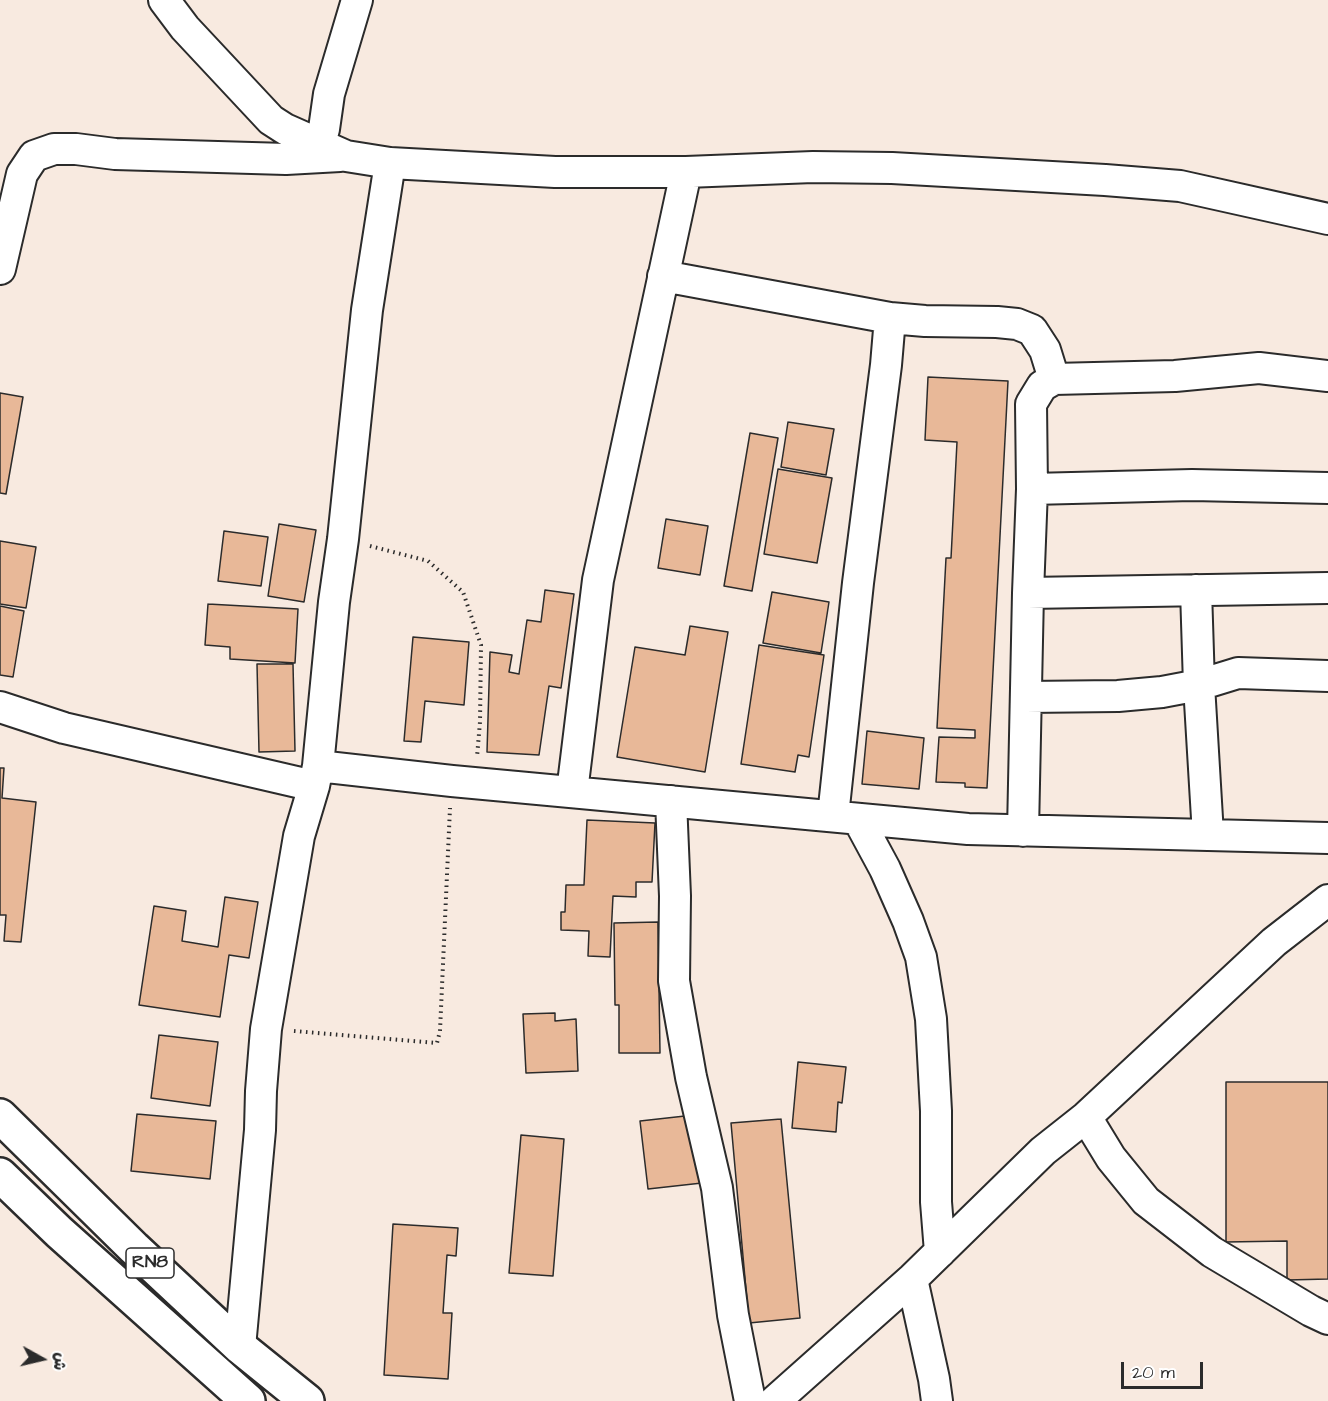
<!DOCTYPE html>
<html>
<head>
<meta charset="utf-8">
<style>
  body { margin:0 }
  #map { position:relative; width:1328px; height:1401px; overflow:hidden; background:#f8eae0; font-family:"Architects Daughter","Playpen Sans Arabic",sans-serif }
  canvas { display:block }
  .north { position:absolute; left:12px; top:1329px; width:60px; height:60px; -webkit-text-stroke:4px #fff; paint-order:stroke; rotate:98deg; font-size:16px; font-weight:700; line-height:24px; text-align:center; color:#2b2b2b }
  .north::after { content:''; display:block; margin:auto; width:21px; height:27px; background:#2b2b2b; clip-path:polygon(50% 0,100% 100%,50% 72%,0 100%) }
  .scale { position:absolute; left:1121px; top:1362px; width:82px; height:27px; box-sizing:border-box; border:3px solid #2b2b2b; border-top:0; padding-left:8px; font-size:18px; line-height:21px; white-space:nowrap; color:#2b2b2b; -webkit-text-stroke:4px #fff; paint-order:stroke }
</style>
</head>
<body>
<div id="map">
<canvas width="1328" height="1401"></canvas>
<div class="north">ش</div>
<div class="scale">20 m</div>
</div>
<script>
const ctx = document.querySelector('canvas').getContext('2d');
ctx.lineJoin = 'round';
function fillPath(path, color) {
  ctx.fillStyle = color;
  ctx.fill(path, 'evenodd');
}
function shape(rows) {
  const path = new Path2D();
  for (const r of rows) {
    path.moveTo(r[0], r[1]);
    for (let i = 2; i < r.length; i += 2) path.lineTo(r[i], r[i + 1]);
  }
  return path;
}
function strokePath(path, color, width, dash) {
  ctx.strokeStyle = color;
  ctx.lineWidth = width;
  ctx.lineCap = dash ? 'butt' : 'round';
  ctx.setLineDash(dash || []);
  ctx.stroke(path);
}
function label(font, color, halo, rows, align = 'center') {
  ctx.font = font + ' "Architects Daughter",sans-serif';
  ctx.lineWidth = 4.5;
  ctx.setLineDash([]);
  ctx.textBaseline = 'middle';
  ctx.strokeStyle = halo;
  ctx.fillStyle = color;
  for (const [text, x, y, turn = 0] of rows) {
    ctx.save();
    ctx.translate(x, y);
    ctx.rotate((+turn || 0) * Math.PI / 180);
    ctx.textAlign = isNaN(turn) ? turn : align;
    if (halo) ctx.strokeText(text, 0, 0);
    ctx.fillText(text, 0, 0);
    ctx.restore();
  }
}
const building = shape([
  [928,377,1008,381,987,788,965,787,965,783,936,782,939,737,975,738,975,730,937,728,946,558,951,558,957,442,925,440,928,377],
  [0,393,23,397,6,494,0,493,0,393],
  [788,422,834,429,826,475,781,467,788,422],
  [750,433,778,438,752,591,724,586,750,433],
  [778,469,832,478,817,563,764,554,778,469],
  [666,519,708,526,700,575,658,568,666,519],
  [279,524,316,530,304,602,268,596,279,524],
  [224,531,268,537,261,586,218,581,224,531],
  [0,541,36,547,26,608,0,604,0,541],
  [545,590,574,594,561,688,549,686,539,755,487,752,490,652,512,655,509,672,519,674,527,620,541,622,545,590],
  [772,592,829,602,821,653,763,643,772,592],
  [208,604,298,609,295,663,230,659,230,647,205,645,208,604],
  [0,606,24,611,13,677,0,675,0,606],
  [690,626,728,632,705,772,617,757,635,647,685,655,690,626],
  [413,637,469,642,464,705,425,701,421,742,404,741,413,637],
  [759,645,824,655,809,757,798,755,795,772,741,764,759,645],
  [257,664,293,664,295,751,259,752,257,664],
  [867,731,924,738,919,789,862,784,867,731],
  [0,768,4,768,2,798,36,802,21,942,4,941,6,915,0,915,0,768],
  [587,820,655,823,652,882,636,882,636,897,613,896,610,957,588,956,589,931,561,930,561,912,565,912,566,885,584,885,587,820],
  [225,897,258,902,249,958,229,955,220,1017,139,1005,154,906,186,911,182,941,218,947,225,897],
  [658,922,660,1053,619,1053,619,1005,615,1005,614,923,658,922],
  [555,1013,555,1021,576,1019,578,1071,526,1073,523,1014,555,1013],
  [159,1035,218,1042,210,1106,151,1098,159,1035],
  [798,1062,846,1067,842,1103,838,1102,836,1132,792,1128,798,1062],
  [1226,1082,1328,1082,1328,1279,1287,1280,1287,1241,1226,1242,1226,1082],
  [137,1114,216,1121,210,1179,131,1171,137,1114],
  [694,1115,702,1183,648,1189,640,1121,694,1115],
  [781,1119,800,1318,749,1323,731,1123,781,1119],
  [521,1135,564,1139,553,1276,509,1273,521,1135],
  [393,1224,458,1228,456,1256,447,1255,443,1313,452,1313,448,1379,384,1375,393,1224]
]);
const path = shape([
  [370,546,428,561,463,592,481,645,480,722,477,757],
  [294,1031,437,1043,440,1031,450,808]
]);
const minor = shape([
  [164,0,185,28,271,120,285,129,346,156,390,163,555,172,686,172,813,167,892,168,1105,180,1180,186,1328,219],
  [320,144,324,129,329,94,357,0],
  [0,269,22,174,34,156,54,149,76,149,115,154,286,159,340,156],
  [663,276,890,318,925,321,997,322,1017,324,1032,330,1045,350,1054,379],
  [1032,489,1192,485,1328,488],
  [1196,590,1199,685,1208,835],
  [1028,593,1328,588],
  [1026,697,1118,696,1162,692,1199,685,1238,673,1328,676],
  [0,707,64,728,314,786],
  [318,766,334,602,343,539,367,310,390,163],
  [572,792,598,580,686,172],
  [671,801,675,896,674,981,691,1077,717,1188,733,1315,750,1401],
  [833,816,858,583,886,365,890,318],
  [858,819,885,869,908,921,921,957,931,1019,936,1111,936,1202,940,1252],
  [1023,831,1028,593,1032,489,1031,404,1042,386,1054,379,1175,376,1259,368,1328,376],
  [1086,1117,1111,1158,1146,1201,1212,1252,1311,1311,1328,1319],
  [912,1279,934,1379,937,1401],
  [240,1347,260,1130,261,1091,266,1029,299,836,314,786,318,766,452,781,968,829,1328,838],
  [775,1401,912,1279,1043,1151,1086,1117,1274,942,1328,900]
]);
const highway = shape([
  [0,1116,134,1248,240,1347,307,1401],
  [0,1175,59,1232,248,1401]
]);
const shields = [
  [150,1263,48]
];
const shieldNames = [
  ["RN8",150,1263]
];
fillPath(building, '#e8b898');
strokePath(building, '#2b2b2b', 1.5);
strokePath(minor, '#2b2b2b', 34);
strokePath(highway, '#2b2b2b', 38);
strokePath(path, '#2b2b2b', 4, [1.5, 4.5]);
strokePath(minor, '#fff', 30);
strokePath(highway, '#fff', 33);
for (const [x, y, w] of shields) {
  const box = new Path2D();
  box.roundRect(x - w / 2, y - 15, w, 30, 4.5);
  ctx.fillStyle = '#fff';
  ctx.fill(box);
  strokePath(box, '#2b2b2b', 1.5);
}
label('bold 18px', '#2b2b2b', null, shieldNames);
</script>
</body>
</html>
